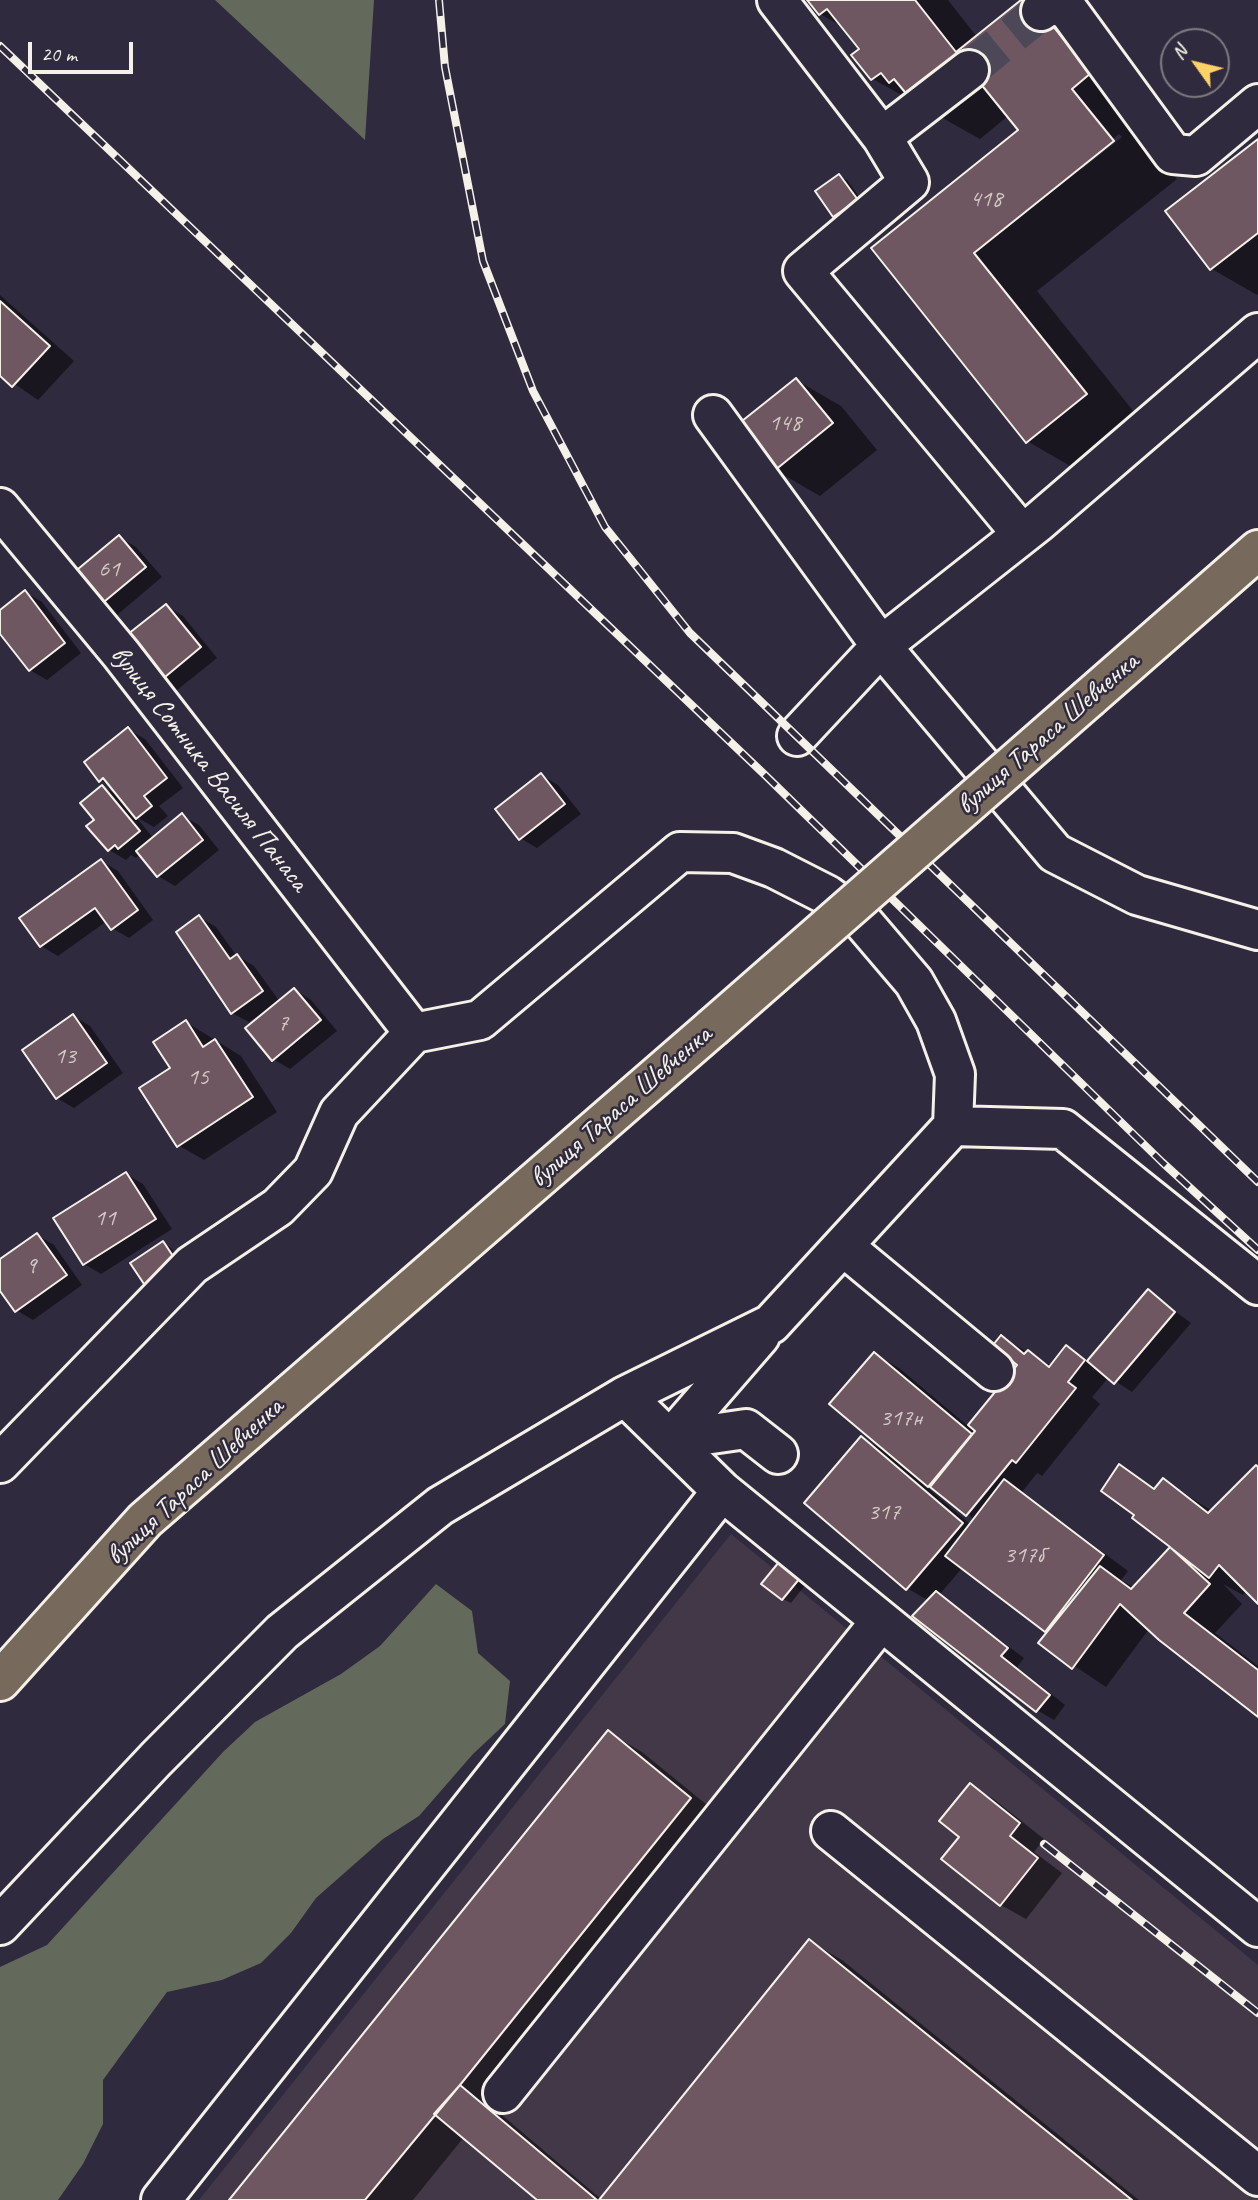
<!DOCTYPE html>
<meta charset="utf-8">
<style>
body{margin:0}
#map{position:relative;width:1258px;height:2200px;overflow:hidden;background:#2f2a3d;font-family:Caveat,sans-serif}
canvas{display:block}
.north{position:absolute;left:1160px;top:28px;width:70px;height:70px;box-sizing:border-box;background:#2f2a3d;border:2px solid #7e7a81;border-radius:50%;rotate:304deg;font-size:19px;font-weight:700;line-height:28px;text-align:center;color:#f4f1e8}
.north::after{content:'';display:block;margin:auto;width:24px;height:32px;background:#ffd166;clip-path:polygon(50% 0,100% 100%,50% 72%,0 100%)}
.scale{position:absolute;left:28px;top:42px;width:105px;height:32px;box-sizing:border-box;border:4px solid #f4f1e8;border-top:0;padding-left:9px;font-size:21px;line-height:24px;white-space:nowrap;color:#f4f1e8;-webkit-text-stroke:5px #2f2a3d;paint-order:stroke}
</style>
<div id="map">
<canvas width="1258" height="2200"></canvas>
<div class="north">N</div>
<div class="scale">20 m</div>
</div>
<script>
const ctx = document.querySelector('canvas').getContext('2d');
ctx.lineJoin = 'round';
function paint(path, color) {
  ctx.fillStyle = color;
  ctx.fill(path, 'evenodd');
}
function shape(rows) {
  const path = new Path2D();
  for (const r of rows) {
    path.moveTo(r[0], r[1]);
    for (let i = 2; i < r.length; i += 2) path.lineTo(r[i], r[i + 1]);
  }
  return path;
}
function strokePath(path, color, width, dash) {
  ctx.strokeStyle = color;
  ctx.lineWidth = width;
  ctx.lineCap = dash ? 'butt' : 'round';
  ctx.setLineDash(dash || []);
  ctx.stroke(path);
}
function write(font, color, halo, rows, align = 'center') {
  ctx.font = font + ' Caveat,sans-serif';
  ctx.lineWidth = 5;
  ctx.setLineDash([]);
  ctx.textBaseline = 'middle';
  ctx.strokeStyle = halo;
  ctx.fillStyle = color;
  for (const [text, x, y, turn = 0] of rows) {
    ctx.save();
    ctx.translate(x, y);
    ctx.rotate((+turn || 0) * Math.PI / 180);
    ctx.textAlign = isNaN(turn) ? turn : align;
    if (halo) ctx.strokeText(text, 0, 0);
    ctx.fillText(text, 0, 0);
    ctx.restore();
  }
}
paint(shape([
 [731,1534,1258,1965,1258,2200,199,2200]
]), '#423848');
paint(shape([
 [215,0,374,0,365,140],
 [436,1584,472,1611,478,1653,510,1681,505,1724,473,1754,419,1816,383,1839,316,1898,291,1933,261,1963,222,1980,167,1992,103,2080,103,2124,83,2164,58,2200,0,2200,0,1967,47,1945,223,1752,255,1722,341,1674,380,1646]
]), '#63695b');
paint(shape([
 [809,0,948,0,977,37,1024,0,1092,34,1135,126,1177,179,1037,291,1150,432,1091,478,1027,441,874,248,1020,131,1008,116,980,139,873,79,862,49,845,28,820,14],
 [1119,134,1122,137,1082,169,1079,166],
 [1258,141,1258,294,1257,295,1212,269],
 [839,176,847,180,865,205,843,220,835,216],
 [0,295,74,361,38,400,0,374],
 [796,380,841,406,877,450,820,496,775,470],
 [119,537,136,547,162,577,117,615,100,605],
 [25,592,42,602,81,653,47,680,30,670,0,631,0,612],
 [166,606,183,616,217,658,177,690,160,680],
 [128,729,145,739,183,788,159,806,168,816,154,827,136,817,154,839,182,816,199,825,219,850,175,886,158,876,141,854,136,858,131,855,126,860,109,850,96,820,102,787,122,797,114,788,100,780],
 [541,775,558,785,581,814,537,848,520,838],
 [101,861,118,871,153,920,129,938,112,928,107,921,58,956,41,946,22,918],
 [199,917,216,927,236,955,254,966,280,1002,295,990,311,1000,337,1031,290,1069,273,1059,261,1014,249,1022,232,1013],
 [73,1016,90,1026,123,1073,74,1108,57,1098],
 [186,1022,241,1056,277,1112,204,1160,178,1145,173,1068],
 [126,1174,143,1184,172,1229,101,1274,84,1264],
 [37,1235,54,1245,82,1285,33,1320,16,1310,0,1288,0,1261],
 [163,1243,171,1248,186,1270,155,1290],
 [1148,1291,1191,1323,1132,1392,1109,1377,1092,1397,1100,1404,1042,1476,1037,1473,1022,1492,1128,1571,1121,1580,1135,1588,1172,1547,1137,1514,1120,1467,1157,1489,1163,1480,1212,1511,1258,1468,1258,1602,1247,1590,1243,1595,1223,1584,1242,1604,1215,1633,1258,1666,1258,1716,1149,1629,1106,1687,1040,1643,1049,1633,963,1567,939,1595,1024,1658,1017,1667,1065,1705,1054,1720,1037,1710,929,1601,907,1588,862,1438,892,1455,874,1354,899,1368,969,1427,1019,1365,1001,1337,1052,1366,1067,1348,1090,1361],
 [905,1463,975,1520,971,1525,902,1466],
 [787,1568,806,1584,791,1603,783,1599],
 [609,1733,642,1752,723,1818,490,2105,601,2199,809,1941,842,1960,1139,2200,539,2200,464,2137,413,2200,231,2200],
 [970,1785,995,1800,1044,1839,1034,1852,1062,1873,1026,1919,1001,1905,962,1837]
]), '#0007');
const building = shape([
 [807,0,915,0,956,52,1021,0,1032,0,1091,73,1072,89,1114,141,974,253,1087,394,1026,443,871,248,1018,130,959,57,914,103,894,79,889,83,881,73,871,80,851,55,859,49,827,9,819,15,807,0],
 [1258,139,1258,233,1210,270,1165,211,1258,139],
 [839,174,858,200,833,217,815,191,839,174],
 [0,301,50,346,12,387,0,376,0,301],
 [796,378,833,423,774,471,737,425,796,378],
 [119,535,146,567,99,606,72,574,119,535],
 [25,590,65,643,29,671,0,634,0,610,25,590],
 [166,604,201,647,159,682,123,638,166,604],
 [128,727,167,778,144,796,152,806,136,819,103,778,99,782,84,762,128,727],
 [541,773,565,804,519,840,495,809,541,773],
 [102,785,140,831,118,849,115,845,108,851,86,826,94,820,80,803,102,785],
 [182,813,203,840,157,877,136,851,182,813],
 [101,859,138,910,111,930,95,908,40,947,19,918,101,859],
 [199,915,230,959,237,954,263,991,231,1014,176,932,199,915],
 [294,988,321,1020,272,1061,245,1028,294,988],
 [73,1014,107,1063,56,1099,22,1050,73,1014],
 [186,1020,203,1047,215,1039,253,1097,177,1147,139,1088,170,1068,153,1042,186,1020],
 [126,1172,156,1219,83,1265,53,1218,126,1172],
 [37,1233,67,1275,15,1312,0,1291,0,1259,37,1233],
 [163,1241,179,1265,146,1287,130,1263,163,1241],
 [1148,1289,1175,1312,1114,1384,1087,1361,1148,1289],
 [1001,1335,1024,1354,1028,1350,1049,1367,1066,1345,1085,1360,1068,1382,1076,1388,1016,1463,1012,1460,966,1516,930,1487,975,1431,968,1425,1017,1365,993,1345,1001,1335],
 [874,1352,972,1434,928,1487,829,1404,874,1352],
 [861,1436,963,1523,906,1590,804,1503,861,1436],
 [1119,1464,1154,1489,1163,1478,1208,1513,1256,1465,1258,1467,1258,1604,1219,1565,1209,1578,1171,1548,1210,1584,1184,1613,1258,1670,1258,1717,1159,1640,1120,1604,1072,1669,1038,1643,1100,1566,1131,1589,1170,1547,1132,1518,1134,1515,1101,1491,1119,1464],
 [1004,1479,1104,1555,1045,1632,945,1556,1004,1479],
 [779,1562,800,1578,782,1600,761,1584,779,1562],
 [936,1591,1008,1648,1001,1656,1050,1695,1036,1712,912,1616,936,1591],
 [608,1730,691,1798,460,2085,365,2200,229,2200,608,1730],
 [970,1783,1020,1823,1010,1836,1038,1858,1000,1906,941,1859,959,1837,939,1821,970,1783],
 [809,1939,1132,2200,599,2200,809,1939],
 [460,2085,597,2200,537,2200,434,2114,460,2085]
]);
paint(building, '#6f5762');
strokePath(building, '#f4f1e8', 2);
strokePath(shape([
 [969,70,1041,11]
]), '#4d4857', 38, [38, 19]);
const minor = shape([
 [777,0,882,137,909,182,803,271,1022,534],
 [1041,11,1052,3,1068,10,1173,154,1196,156,1258,104],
 [882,137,969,70],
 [713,415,881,646,1055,853,1137,895,1258,930],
 [0,508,121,654,414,1033],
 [797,736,881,646,1037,523,1258,333],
 [953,1126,1063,1129,1258,1285],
 [843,1246,994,1371],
 [625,1396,722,1491,1258,1927],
 [670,1440,760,1336],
 [670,1440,746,1429,778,1454],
 [0,1463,192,1265,278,1207,313,1171,339,1113,414,1033,480,1020,680,852,733,853,774,868,827,895,862,921,914,982,936,1021,955,1074,953,1126,771,1324,625,1396,440,1506,282,1632,156,1759,0,1925],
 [831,1831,1258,2176],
 [503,2093,881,1621],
 [161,2200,722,1491]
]);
const major = shape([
 [1089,698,1258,550],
 [0,1681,145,1520,712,1028]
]);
strokePath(minor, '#f4f1e8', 44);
strokePath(major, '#f4f1e8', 44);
strokePath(minor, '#2f2a3d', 38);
strokePath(major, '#77695c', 38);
const rail = shape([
 [439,0,445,67,483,261,533,391,605,527,690,633,1258,1182],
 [0,46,765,775,1162,1162,1258,1250],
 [1044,1844,1258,2013]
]);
strokePath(rail, '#f4f1e8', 8);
strokePath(rail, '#2f2a3d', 5, [16]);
const majorBridge = shape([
 [712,1028,1089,698]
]);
strokePath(majorBridge, '#f4f1e8', 44, []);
strokePath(majorBridge, '#77695c', 38);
write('24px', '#d3cac6', null, [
 ["418",986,200],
 ["148",785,424],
 ["61",109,570],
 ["7",283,1024],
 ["13",65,1057],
 ["15",198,1078],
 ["11",105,1219],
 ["9",31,1267],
 ["317н",901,1419],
 ["317",884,1513],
 ["317б",1024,1556]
]);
write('28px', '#f4f1e8', '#2f2a3d', [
 ["вулиця Тараса Шевченка",1048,734,-41],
 ["вулиця Сотника Василя Панаса",209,769,52],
 ["вулиця Тараса Шевченка",621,1107,-41],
 ["вулиця Тараса Шевченка",195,1482,-43]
]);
</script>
